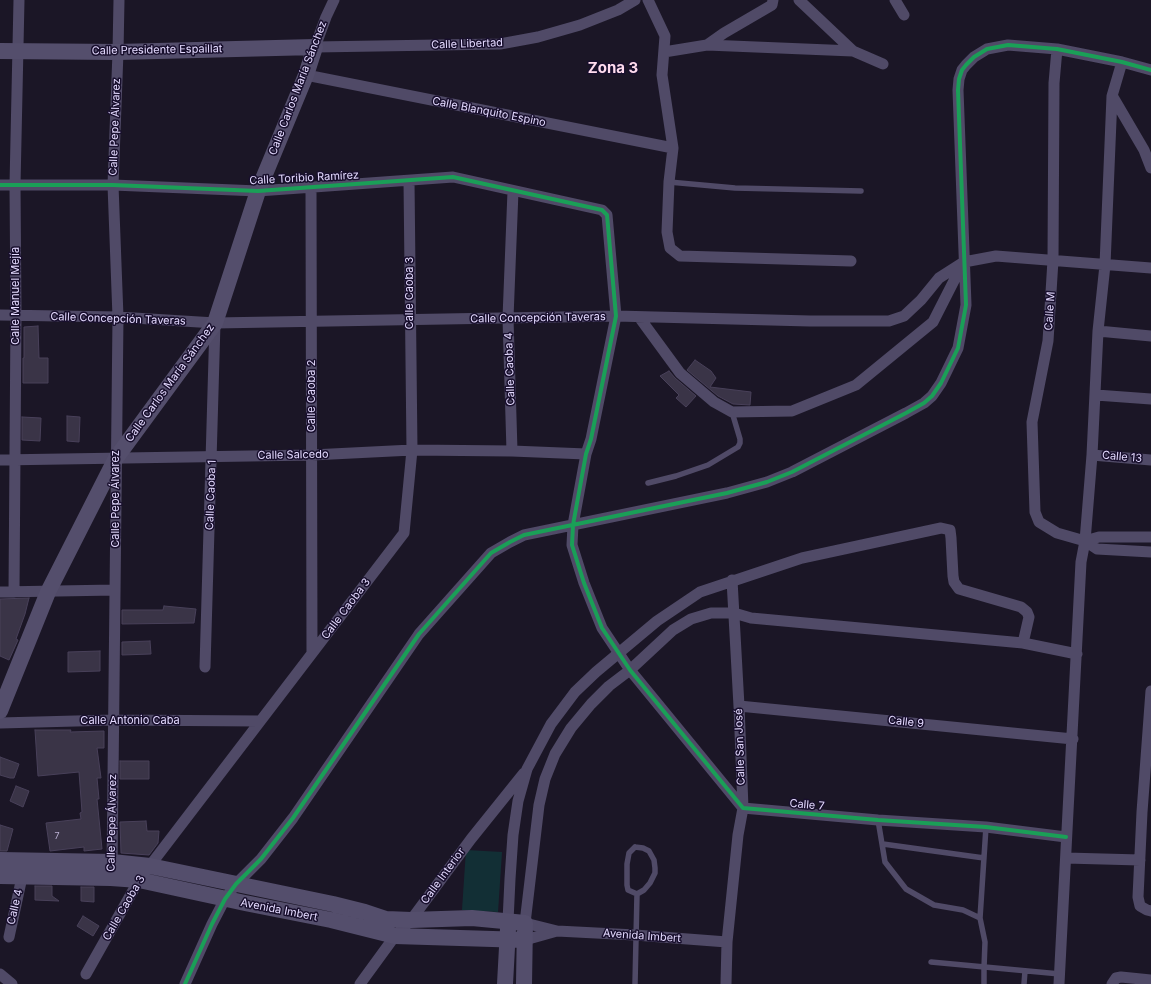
<!DOCTYPE html>
<meta charset="utf-8">
<style>
body{margin:0}
canvas{display:block;background:#1b1626}
</style>
<canvas width="1151" height="984"></canvas>
<script>
const ctx = document.querySelector('canvas').getContext('2d');
ctx.lineJoin = 'round';
function paint(path, color) {
  ctx.fillStyle = color;
  ctx.fill(path, 'evenodd');
}
function shape(rows) {
  const path = new Path2D();
  for (const r of rows) {
    path.moveTo(r[0], r[1]);
    for (let i = 2; i < r.length; i += 2) path.lineTo(r[i], r[i + 1]);
  }
  return path;
}
function strokePath(path, color, width, dash) {
  ctx.strokeStyle = color;
  ctx.lineWidth = width;
  ctx.lineCap = dash ? 'butt' : 'round';
  ctx.setLineDash(dash || []);
  ctx.stroke(path);
}
function write(font, color, halo, rows, align = 'center') {
  ctx.font = font + ' Inter,sans-serif';
  ctx.lineWidth = 3;
  ctx.setLineDash([]);
  ctx.textBaseline = 'middle';
  ctx.strokeStyle = halo;
  ctx.fillStyle = color;
  for (const [text, x, y, turn = 0] of rows) {
    ctx.save();
    ctx.translate(x, y);
    ctx.rotate((+turn || 0) * Math.PI / 180);
    ctx.textAlign = isNaN(turn) ? turn : align;
    if (halo) ctx.strokeText(text, 0, 0);
    ctx.fillText(text, 0, 0);
    ctx.restore();
  }
}
paint(shape([
 [466,850,502,852,498,912,462,910]
]), '#122f35');
const building = shape([
 [38,326,39,358,48,358,48,383,23,383,23,358,24,358,24,327,38,326],
 [695,360,711,371,716,378,710,387,751,392,750,405,733,404,718,396,687,370,695,360],
 [669,371,675,378,696,396,686,407,676,398,679,395,660,376,669,371],
 [67,416,80,417,79,442,67,441,67,416],
 [22,417,41,418,40,441,22,440,22,417],
 [29,598,25,614,16,639,18,640,9,660,0,656,0,599,29,598],
 [164,606,196,609,194,623,122,624,122,610,163,610,164,606],
 [150,641,151,654,122,655,122,642,150,641],
 [100,651,100,671,68,672,68,652,100,651],
 [35,730,71,730,70,732,104,731,104,748,97,748,101,778,97,778,99,799,97,799,102,849,84,851,84,847,50,851,46,823,81,819,80,813,82,812,79,772,38,776,35,730],
 [0,757,19,764,14,778,10,778,0,775,0,757],
 [120,761,149,761,149,779,120,779,120,761],
 [16,786,29,791,23,807,10,801,16,786],
 [146,821,147,831,159,831,158,843,149,855,121,853,120,822,146,821],
 [0,825,13,829,7,851,0,851,0,825],
 [35,886,52,886,52,896,59,901,35,900,35,886],
 [81,887,94,887,94,902,81,901,81,887],
 [83,916,99,926,93,936,77,926,83,916]
]);
paint(building, '#3a3447');
strokePath(building, '#484059', 1);
strokePath(shape([
 [669,182,735,188,861,191],
 [648,483,676,476,708,465,738,447,740,443,740,439,732,412],
 [878,820,885,862,906,889,934,905,963,910,980,918,985,942,984,968,984,984],
 [883,844,984,858],
 [635,847,643,848,649,851,654,860,655,868,655,873,650,883,644,890,637,894,628,890,627,885,627,864,629,853,635,847],
 [980,918,986,827],
 [931,962,1060,974],
 [635,984,637,894],
 [1024,984,1025,971]
]), '#504a67', 5.5);
strokePath(shape([
 [334,0,326,17,315,47,500,44,538,37,580,25,618,10,635,0],
 [648,0,665,36,662,75,673,148,669,182,667,232,670,248,680,256,851,261],
 [799,0,853,51],
 [895,0,904,15],
 [707,45,724,33,772,5,773,0],
 [1057,49,1054,83,1053,260,1048,341,1032,422,1035,512,1039,522,1057,533,1085,541,1097,549,1151,552],
 [664,52,707,45,853,51,883,64],
 [306,75,673,148],
 [1113,97,1144,150,1151,168],
 [0,185,113,185,258,191,453,177,602,210,607,215,616,316,591,439,586,454,573,525,572,545,584,583,602,628,630,670,743,808,878,820,986,827,1066,837],
 [311,188,312,653],
 [0,315,118,317,215,323,616,316,810,321,889,321,904,316,921,300,939,278,964,262,996,256,1151,268],
 [639,317,680,373,714,402,732,412,792,411,856,385,933,322,963,263],
 [1098,331,1151,336],
 [1096,395,1151,399],
 [512,451,508,318,513,191],
 [1092,455,1151,460],
 [0,460,312,455,412,450,512,451,586,454],
 [1085,541,1099,537,1151,537],
 [0,592,115,590],
 [14,592,16,315,15,185,19,0],
 [205,667,215,323],
 [1151,691,1142,812,1138,897,1140,906,1147,910,1151,911],
 [739,706,1073,739],
 [0,723,113,720,260,721],
 [1066,858,1140,860],
 [112,869,118,317,113,185,118,52,119,0],
 [508,921,510,879,513,835,518,801,527,769,551,724,575,692,596,672,657,621,700,592,802,558,941,528,950,530,951,538,953,576,954,582,959,589,1021,607,1027,612,1029,617,1023,643],
 [9,937,22,877],
 [525,940,557,931],
 [727,942,635,935,557,931,525,923,539,805,545,779,555,754,571,728,591,704,609,686,630,670,673,630,691,619,711,613,734,613,751,618,1023,643,1077,654],
 [0,974,12,984],
 [86,974,139,880,404,533,412,450,409,181],
 [185,984,212,924,225,899,236,884,261,859,293,818,419,634,491,553,510,542,524,535,727,493,767,482,792,472,906,413,924,403,932,396,941,383,958,348,966,305,958,90,959,79,962,70,966,65,974,57,987,49,1008,45,1057,49,1122,62,1151,70],
 [360,984,395,936,411,920,471,839,524,773],
 [726,984,727,942,738,835,743,808,739,706,732,580],
 [1059,984,1081,562,1085,541,1092,455,1098,331,1105,265,1112,96,1122,62],
 [1112,984,1116,978,1121,977,1151,980]
]), '#504a67', 11);
strokePath(shape([
 [0,51,118,52,315,47,306,75,258,191,215,323,116,458,48,592,0,711],
 [0,860,112,862,150,866,333,904,365,912,386,919,411,920,472,918,525,923,524,984],
 [0,876,111,878,139,880,245,903,331,920,395,936,525,940],
 [505,984,508,929]
]), '#544e6c', 16);
strokePath(shape([
 [0,185,113,185,258,191,453,177,602,210,607,215,616,316,591,439,586,454,573,525,572,545,584,583,602,628,630,670,743,808,878,820,986,827,1066,837],
 [185,984,212,924,225,899,236,884,261,859,293,818,419,634,491,553,510,542,524,535,727,493,767,482,792,472,906,413,924,403,932,396,941,383,958,348,966,305,958,90,959,79,962,70,966,65,974,57,987,49,1008,45,1057,49,1122,62,1151,70]
]), '#1a9f57', 4);
write('9px', '#bab0d1', null, [
 ["7",57,836]
]);
write('11px', '#e4daff', '#180f2d', [
 ["Calle Libertad",467,44,-2],
 ["Calle Presidente Espaillat",157,50,-1],
 ["Calle Carlos María Sánchez",298,88,-69],
 ["Calle Blanquito Espino",489,112,11],
 ["Calle Pepe Álvarez",115,127,-88],
 ["Calle Toribio Ramírez",304,178,-3],
 ["Calle Caoba 3",410,293,-90],
 ["Calle Manuel Mejía",16,296,-90],
 ["Calle M",1050,311,-86],
 ["Calle Concepción Taveras",538,318,-1],
 ["Calle Concepción Taveras",118,319,2],
 ["Calle Caoba 4",510,369,-92],
 ["Calle Carlos María Sánchez",170,383,-54],
 ["Calle Caoba 2",312,396,-90],
 ["Calle Salcedo",293,455,-1],
 ["Calle 13",1122,457,5],
 ["Calle Caoba 1",211,495,-88],
 ["Calle Pepe Álvarez",116,499,-90],
 ["Calle Caoba 3",346,609,-53],
 ["Calle Antonio Caba",130,721],
 ["Calle 9",906,722,6],
 ["Calle San José",740,747,-92],
 ["Calle 7",807,805,5],
 ["Calle Pepe Álvarez",112,823,-89],
 ["Calle Interior",443,876,-54],
 ["Calle 4",15,907,-77],
 ["Calle Caoba 3",124,908,-60],
 ["Avenida Imbert",279,910,11],
 ["Avenida Imbert",642,936,4]
]);
write('bold 15px', '#ffdcee', '#180f2d', [
 ["Zona 3",613,68]
]);
</script>
